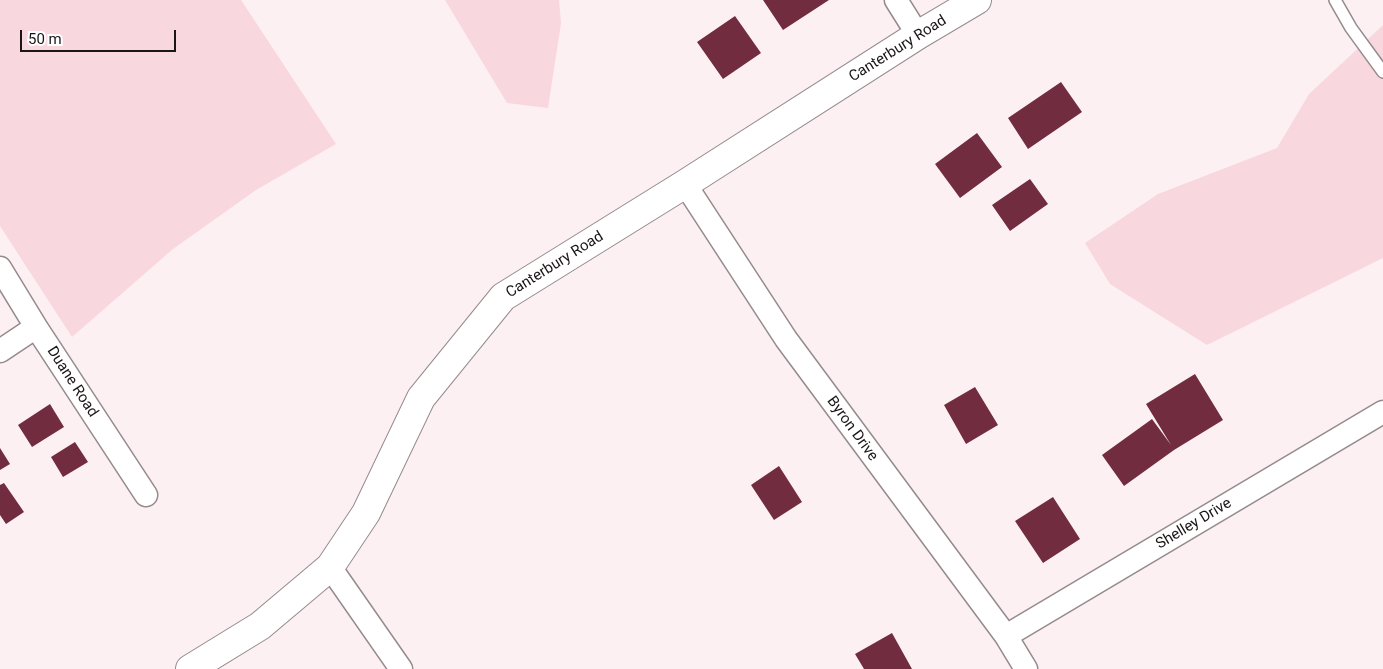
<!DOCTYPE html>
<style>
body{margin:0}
#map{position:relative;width:1383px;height:669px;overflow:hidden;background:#fcf0f2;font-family:Roboto,sans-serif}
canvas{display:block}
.scale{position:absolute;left:20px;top:30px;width:156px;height:22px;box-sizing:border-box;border:2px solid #1a1616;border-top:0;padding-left:6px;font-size:15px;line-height:18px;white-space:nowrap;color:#1a1616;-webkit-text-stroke:4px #fff;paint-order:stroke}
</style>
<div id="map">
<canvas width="1383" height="669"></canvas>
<div class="scale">50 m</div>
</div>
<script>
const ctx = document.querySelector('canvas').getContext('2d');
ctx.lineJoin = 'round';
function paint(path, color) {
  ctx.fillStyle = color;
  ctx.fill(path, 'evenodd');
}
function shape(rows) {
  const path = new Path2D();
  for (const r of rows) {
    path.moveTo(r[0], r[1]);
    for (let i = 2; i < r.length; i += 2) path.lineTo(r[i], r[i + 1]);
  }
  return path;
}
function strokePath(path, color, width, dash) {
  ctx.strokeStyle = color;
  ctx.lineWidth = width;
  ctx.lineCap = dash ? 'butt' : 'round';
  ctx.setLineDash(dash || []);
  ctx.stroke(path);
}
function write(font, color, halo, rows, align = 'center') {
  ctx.font = font + ' Roboto,sans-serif';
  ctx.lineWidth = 5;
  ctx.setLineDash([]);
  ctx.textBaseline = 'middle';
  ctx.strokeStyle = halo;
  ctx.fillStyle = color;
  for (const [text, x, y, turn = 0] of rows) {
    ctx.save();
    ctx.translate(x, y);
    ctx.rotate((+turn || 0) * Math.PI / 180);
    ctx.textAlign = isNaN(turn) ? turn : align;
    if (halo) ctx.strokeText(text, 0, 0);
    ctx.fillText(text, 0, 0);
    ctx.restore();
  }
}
paint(shape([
 [0,0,241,0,336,144,256,190,173,249,72,337,0,226],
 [445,0,559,0,561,23,548,108,507,103],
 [1383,25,1383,258,1207,345,1110,284,1085,243,1158,194,1277,148,1309,94]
]), '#f9d7de');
paint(shape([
 [763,0,829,0,783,30],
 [735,16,761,53,723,79,697,42],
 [1061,82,1082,112,1028,149,1008,118],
 [977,133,1002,167,960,198,935,164],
 [1030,179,1048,204,1010,231,992,205],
 [1195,374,1223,420,1174,450,1124,486,1102,455,1152,419,1171,445,1146,404],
 [975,387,998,425,966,444,944,405],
 [50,404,64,427,32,447,18,425],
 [75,442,88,462,63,477,51,457],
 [0,448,10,464,0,470],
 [779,466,802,502,774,520,751,485],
 [4,483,24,512,6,524,0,515,0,485],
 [1053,497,1080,539,1043,563,1015,521],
 [892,633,912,669,864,669,855,654]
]), '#722c40');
const service = shape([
 [1335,0,1351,28,1383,72]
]);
const minor = shape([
 [896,0,918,35],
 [685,184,786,339,1006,636,1026,669],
 [0,268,36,327,146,495],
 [0,351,36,327],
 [330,567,401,669],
 [1006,636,1383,412]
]);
const tertiary = shape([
 [190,669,260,626,330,567,366,513,421,398,503,297,685,184,918,35,977,0]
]);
strokePath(service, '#958b8d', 14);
strokePath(minor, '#958b8d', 25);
strokePath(tertiary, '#958b8d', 30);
strokePath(service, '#fff', 11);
strokePath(minor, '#fff', 22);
strokePath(tertiary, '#fff', 28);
write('15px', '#1a1616', '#fff', [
 ["Canterbury Road",898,49,-32],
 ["Canterbury Road",555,265,-32],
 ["Duane Road",72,382,57],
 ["Byron Drive",852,429,54],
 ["Shelley Drive",1194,524,-31]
]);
</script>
